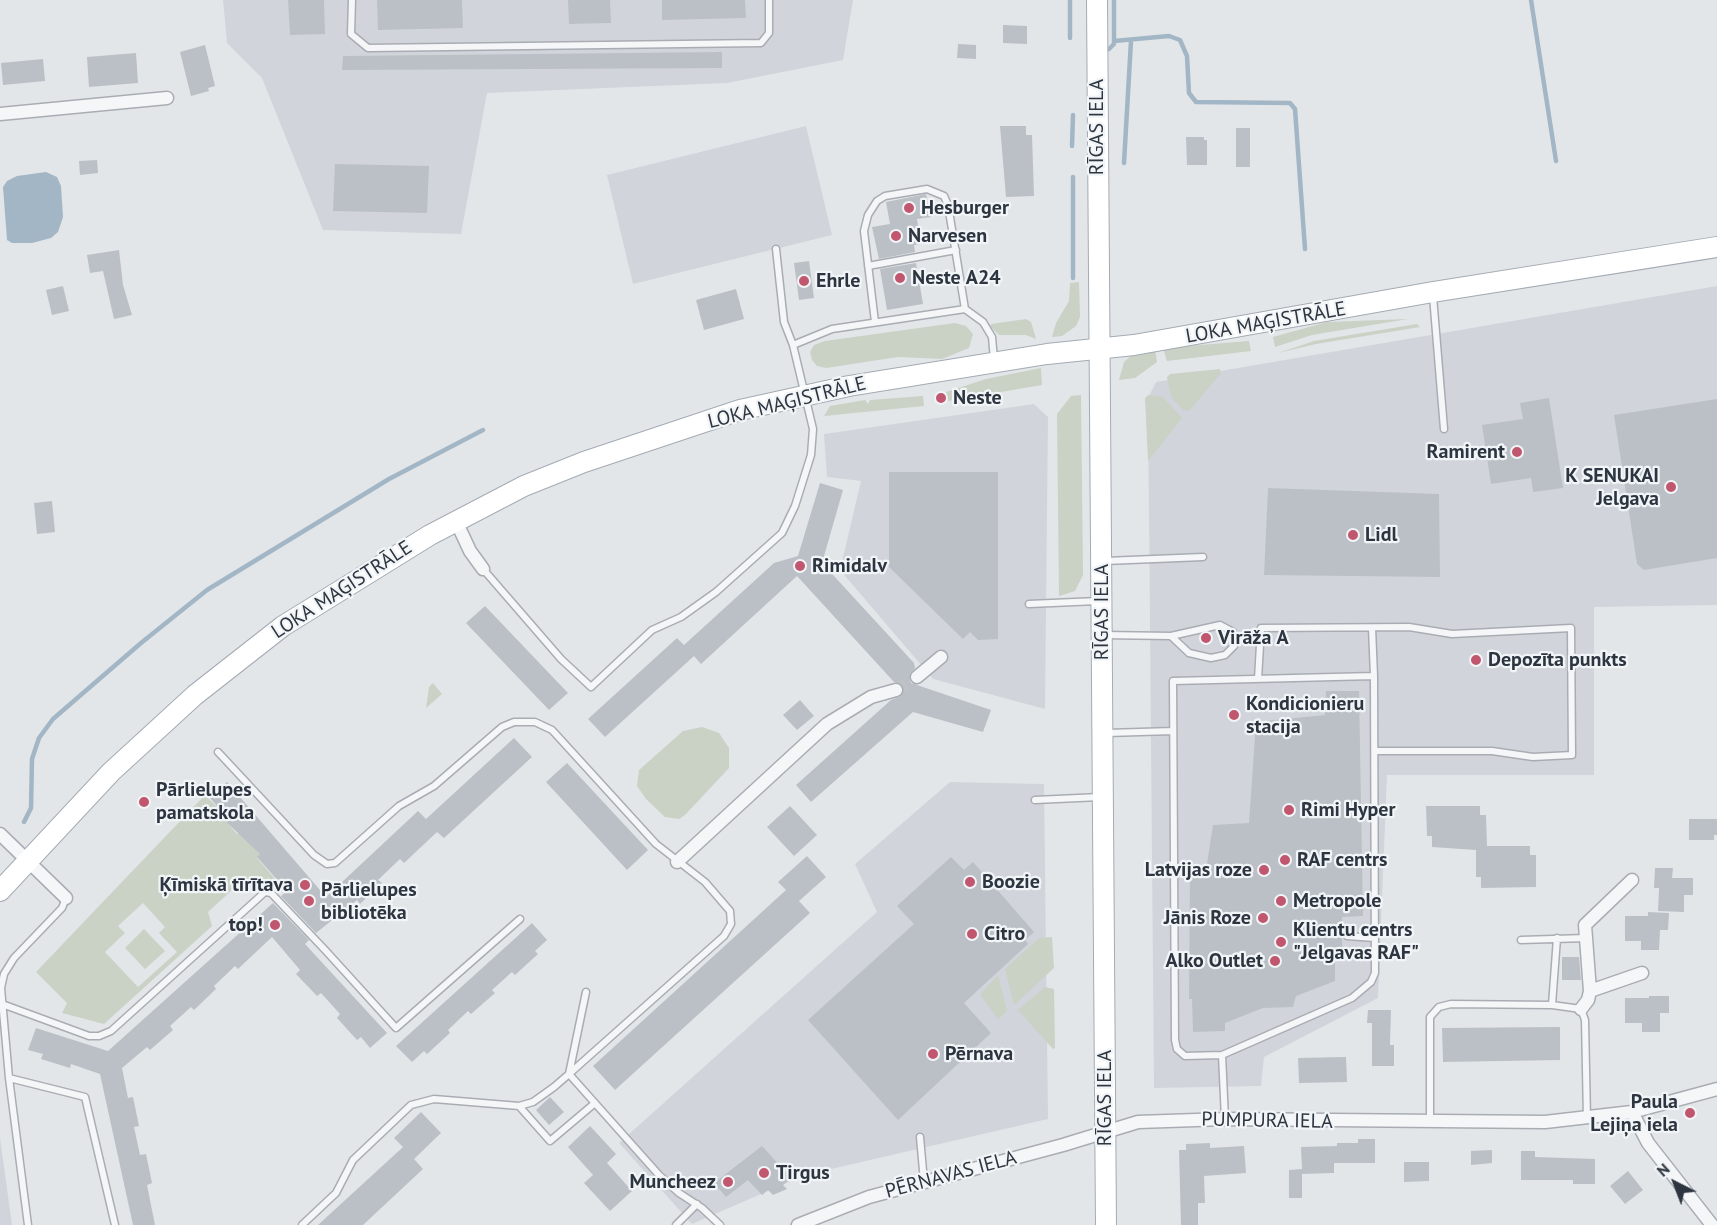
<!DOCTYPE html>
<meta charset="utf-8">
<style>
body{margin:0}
#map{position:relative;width:1717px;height:1225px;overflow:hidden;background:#e3e6e9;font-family:"PT Sans",sans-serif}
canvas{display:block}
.north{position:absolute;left:1645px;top:1153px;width:60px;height:60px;-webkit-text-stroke:4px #f2f5f7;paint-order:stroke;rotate:318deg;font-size:16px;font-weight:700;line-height:24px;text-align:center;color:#2d3540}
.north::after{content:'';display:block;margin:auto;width:21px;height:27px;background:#2d3540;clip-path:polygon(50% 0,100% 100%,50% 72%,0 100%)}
</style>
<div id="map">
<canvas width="1717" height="1225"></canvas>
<div class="north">N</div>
</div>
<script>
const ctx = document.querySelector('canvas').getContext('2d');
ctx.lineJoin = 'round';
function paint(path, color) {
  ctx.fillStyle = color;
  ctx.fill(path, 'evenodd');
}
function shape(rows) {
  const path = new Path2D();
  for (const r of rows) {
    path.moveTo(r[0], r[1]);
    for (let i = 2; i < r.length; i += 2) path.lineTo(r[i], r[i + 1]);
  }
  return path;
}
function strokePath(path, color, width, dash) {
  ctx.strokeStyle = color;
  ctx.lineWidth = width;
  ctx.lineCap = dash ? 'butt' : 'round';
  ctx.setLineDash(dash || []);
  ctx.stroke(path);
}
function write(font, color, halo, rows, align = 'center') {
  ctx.font = font + ' "PT Sans",sans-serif';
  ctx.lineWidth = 4.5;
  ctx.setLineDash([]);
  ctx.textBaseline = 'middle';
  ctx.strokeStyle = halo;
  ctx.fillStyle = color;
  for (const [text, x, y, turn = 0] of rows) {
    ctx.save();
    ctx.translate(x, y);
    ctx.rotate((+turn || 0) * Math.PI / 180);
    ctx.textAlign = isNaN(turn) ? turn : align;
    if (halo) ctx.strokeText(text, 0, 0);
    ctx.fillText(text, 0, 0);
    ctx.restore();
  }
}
paint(shape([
 [223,0,853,0,843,60,727,83,487,93,461,234,323,230,262,78,227,43],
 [806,126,832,235,633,284,607,175],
 [1717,286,1717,605,1594,607,1594,775,1387,775,1378,998,1264,1057,1261,1086,1154,1088,1148,398,1156,382],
 [1034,404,1048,417,1045,709,933,679,840,570,861,481,827,477,824,434],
 [950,782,1044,784,1048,1119,805,1175,692,1224,619,1143,877,912,855,864],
 [0,1138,12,1225,0,1225]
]), '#d1d5db');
paint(shape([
 [1079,282,1080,317,1076,326,1062,336,1052,337,1056,323,1069,301,1070,283],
 [1026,319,1031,322,1036,339,1026,335,999,335,991,327,991,324],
 [1408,319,1312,335,1275,347,1273,337,1327,322],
 [955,323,966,326,973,334,969,348,942,359,898,357,826,368,817,366,812,360,810,352,814,345,825,341],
 [1417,324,1420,327,1316,344,1278,353,1314,341],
 [1249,341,1251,351,1167,361,1163,348],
 [1155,349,1157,362,1135,378,1119,380,1124,362,1132,355],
 [1041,368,1042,385,948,401,946,392,986,379],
 [1220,369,1221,373,1189,411,1183,410,1171,397,1167,377,1170,374],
 [1081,395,1083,575,1075,591,1059,596,1057,414,1071,396],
 [1148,395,1163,397,1182,418,1148,461,1145,398],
 [923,396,924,406,824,416,830,406,865,400,868,404,870,400],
 [433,683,442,694,426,708,429,687],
 [702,727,719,733,729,748,729,768,685,815,679,819,665,817,646,799,637,786,639,770,683,731],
 [205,795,225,815,223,818,237,834,240,832,260,854,257,858,276,880,280,877,290,888,248,890,234,888,208,912,212,926,104,1024,62,1013,67,1003,36,972],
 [143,903,165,927,159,933,177,952,138,987,105,952,125,933,118,926],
 [144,929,165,951,145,969,125,948],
 [1052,937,1054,968,1014,1005,1005,969,1039,938],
 [998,975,1007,1011,998,1019,980,994],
 [1045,987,1054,989,1055,1048,1053,1049,1018,1010]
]), '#c9d2c5');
paint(shape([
 [46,172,57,177,61,186,63,217,58,232,51,238,32,243,12,243,7,240,3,187,7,181,17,176]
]), '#a2b6c5');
strokePath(shape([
 [1531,0,1556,161],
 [1070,38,1070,0],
 [1114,41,1169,36,1180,40,1187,56,1189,93,1196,102,1290,103,1295,109,1305,249],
 [1109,49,1114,44,1114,0],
 [1072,146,1073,115],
 [1124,163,1131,41],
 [1073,177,1073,278],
 [24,822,31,808,32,759,39,738,53,719,141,643,207,590,389,479,483,430]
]), '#a2b6c5', 4.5);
paint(shape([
 [288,0,324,0,325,34,290,35],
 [377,0,462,0,463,28,378,30],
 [568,0,610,0,611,23,569,24],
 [662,0,745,0,746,18,662,20],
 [1003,25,1027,26,1027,44,1003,43],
 [958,44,976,45,976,59,957,58],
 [205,45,215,86,208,88,209,91,191,96,180,52],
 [722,52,722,68,342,70,343,56],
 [136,53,138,83,89,87,87,57],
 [43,59,45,81,3,85,1,63],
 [1000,126,1026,126,1026,135,1032,135,1034,196,1006,197],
 [1236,128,1250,128,1250,167,1236,167],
 [1186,137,1204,137,1204,140,1207,140,1207,165,1187,165],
 [97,160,98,173,80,175,79,161],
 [335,164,429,166,427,213,333,211],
 [926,194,931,217,917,219,921,244,914,245,915,252,879,259,872,227,890,224,886,202],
 [119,250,123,285,132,315,114,319,103,271,90,273,87,255],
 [809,261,814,298,799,300,794,263],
 [916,263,923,304,887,310,880,269],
 [63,286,69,311,52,315,46,290],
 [736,289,744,319,704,330,696,300],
 [1549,398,1563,488,1533,492,1531,478,1491,484,1482,425,1523,419,1520,403],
 [1717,399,1717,558,1644,570,1637,564,1614,415],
 [889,472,998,472,998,639,978,640,970,632,963,639,889,567],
 [820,483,843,490,822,563,914,663,915,668,909,675,911,683,991,710,983,732,913,712,811,802,796,785,891,700,901,696,904,688,901,684,894,682,797,576,701,664,694,656,605,737,588,719,677,638,684,645,774,563,798,556],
 [1268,488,1439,494,1440,577,1264,575],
 [52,501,55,532,37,534,34,503],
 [485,606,568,693,549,710,466,623],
 [1326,691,1359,691,1363,916,1342,917,1342,949,1335,949,1335,981,1296,996,1293,1007,1263,1008,1225,1023,1225,1031,1193,1032,1192,999,1189,999,1190,870,1206,870,1213,825,1249,823,1256,722,1325,715],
 [800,700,814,716,797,730,783,715],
 [514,738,532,757,444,838,437,832,404,863,400,859,378,880,382,883,360,904,357,900,316,933,281,896,287,891,257,857,260,854,222,818,225,815,210,798,227,782,326,897,418,811,426,819],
 [567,763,648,850,627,870,546,782],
 [790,806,817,835,794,856,767,827],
 [1426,806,1480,806,1480,815,1486,815,1487,846,1530,846,1530,855,1536,855,1536,887,1481,888,1481,877,1476,877,1476,850,1432,847,1432,836,1427,836],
 [1689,819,1717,819,1717,835,1714,835,1714,840,1689,840],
 [807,856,826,877,799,901,810,913,615,1090,593,1066,786,890,778,882],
 [951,857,964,870,973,862,1034,932,1025,940,1028,944,964,1003,991,1033,898,1120,808,1020,914,924,897,906],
 [1655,868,1673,868,1672,878,1693,878,1693,895,1684,895,1684,912,1658,911,1659,888,1654,888],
 [273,903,309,940,305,944,387,1033,370,1048,361,1037,357,1040,337,1018,340,1014,321,993,317,996,296,974,300,970,272,937,238,969,235,966,214,986,216,989,194,1010,191,1007,170,1026,173,1030,150,1050,147,1047,122,1068,128,1098,133,1097,139,1126,134,1127,140,1155,146,1154,152,1183,147,1185,155,1225,133,1225,100,1074,71,1064,70,1068,41,1059,43,1054,28,1050,36,1028,108,1051],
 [1648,912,1669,913,1668,930,1660,930,1659,950,1641,950,1641,941,1625,941,1625,916,1648,916],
 [532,923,547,940,535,951,538,954,515,975,512,972,492,990,495,993,471,1014,468,1011,448,1030,450,1033,427,1054,424,1051,412,1062,396,1046],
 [1562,957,1579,957,1581,980,1562,980],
 [1649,996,1669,996,1669,1013,1660,1013,1660,1032,1642,1032,1642,1023,1625,1023,1625,998,1649,998],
 [1368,1010,1391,1010,1390,1045,1394,1045,1394,1066,1372,1066,1372,1023,1367,1023],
 [1560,1027,1560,1060,1443,1062,1442,1028],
 [1346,1057,1347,1082,1299,1083,1298,1058],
 [550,1097,564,1112,549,1125,536,1110],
 [421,1112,441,1133,414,1159,423,1169,363,1225,318,1225,403,1147,394,1138],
 [590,1126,616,1154,607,1163,632,1191,610,1211,584,1183,593,1175,568,1147],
 [1358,1139,1375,1139,1375,1163,1334,1163,1334,1173,1302,1174,1302,1198,1289,1198,1289,1170,1302,1169,1301,1147,1337,1146,1337,1143,1358,1143],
 [1210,1143,1210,1148,1244,1146,1246,1173,1204,1176,1205,1203,1198,1203,1198,1225,1181,1225,1179,1150,1186,1150,1186,1144],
 [762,1146,791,1178,783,1185,787,1189,773,1195,768,1190,762,1195,748,1180,726,1197,714,1183],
 [1492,1150,1492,1163,1471,1165,1471,1151],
 [1521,1151,1535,1151,1535,1157,1595,1159,1595,1184,1573,1184,1573,1180,1521,1180],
 [1404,1162,1429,1162,1429,1181,1404,1182],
 [1628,1171,1643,1190,1625,1204,1610,1186]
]), '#bbc0c6');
strokePath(shape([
 [896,690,917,677]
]), '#bfc3c7', 12, [12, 6]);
const lane = shape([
 [352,0,351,34,368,48,761,43,769,33,769,0],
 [868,266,956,250],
 [1433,296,1444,429],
 [875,322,864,231,868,215,877,201,885,196,927,189,944,196,948,205,965,309],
 [793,345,832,329,965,309,983,322,992,337,994,360],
 [1105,561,1203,557],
 [483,569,561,659,591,687,652,630,681,617,716,592,782,533,795,506,811,455,813,429,793,345,784,322,776,249],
 [1029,604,1098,601],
 [1372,628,1374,676],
 [1103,635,1171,636,1189,653,1211,658,1225,655,1234,646,1233,632,1220,625,1171,636],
 [1258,679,1261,628,1409,627,1452,634,1571,628,1572,755,1533,757,1492,751,1376,751],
 [1107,733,1173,731],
 [218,752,314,855,327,864,335,863,399,806,434,786,502,727,514,722,535,722,552,730,656,844,705,882,730,911,731,924,724,936,569,1074,659,1175,679,1193,702,1208,720,1225],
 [1035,800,1100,797],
 [1347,936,1375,938],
 [1521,940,1586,938],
 [2,1004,89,1036,99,1036,111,1031,265,892,271,893,326,951,396,1028,520,919],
 [1552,1005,1557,938],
 [1222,1055,1352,998,1371,982,1375,973,1374,676,1173,681,1175,1040,1177,1049,1185,1056,1222,1055,1225,1119],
 [9,1078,85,1097,115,1225],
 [519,1106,550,1141,595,1103],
 [1430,1121,1430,1017,1439,1007,1451,1004,1552,1005,1581,1009,1585,1020,1587,1119],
 [920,1137,924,1182],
 [28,1225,9,1078,1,988,4,974,14,958,62,908,66,898],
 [302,1225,336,1193,353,1160,411,1105,434,1099,519,1106,533,1102,554,1087,569,1074,586,992],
 [676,1225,697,1204]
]);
const street = shape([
 [0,114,167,98],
 [456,521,470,551,483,569],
 [917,677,941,657],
 [0,834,66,898],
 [677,862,827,724,871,697,896,690],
 [1590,991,1642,973],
 [1581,1009,1588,1000,1590,991,1585,925,1632,880],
 [1632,1112,1648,1143,1712,1225],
 [798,1225,869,1197,1063,1145,1138,1122,1225,1119,1545,1122,1632,1112,1717,1089]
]);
const primary = shape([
 [1097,0,1106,1225],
 [0,891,111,772,195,695,283,626,430,535,524,486,584,462,740,410,849,386,1047,354,1134,345,1433,292,1717,247]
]);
strokePath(lane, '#a9adb3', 9);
strokePath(street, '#a9adb3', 15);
strokePath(primary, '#a3abb4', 22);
strokePath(lane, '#f5f6f8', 6);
strokePath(street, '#f5f6f8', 12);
strokePath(primary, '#fff', 20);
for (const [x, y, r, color] of [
 [909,208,6,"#c0576e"],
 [896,236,6,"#c0576e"],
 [900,278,6,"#c0576e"],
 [804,281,6,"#c0576e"],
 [941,398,6,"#c0576e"],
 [1517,452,6,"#c0576e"],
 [1671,487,6,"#c0576e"],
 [1353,535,6,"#c0576e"],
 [800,566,6,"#c0576e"],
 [1206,638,6,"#c0576e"],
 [1476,660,6,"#c0576e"],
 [1234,715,6,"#c0576e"],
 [144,802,6,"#c0576e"],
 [1289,810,6,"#c0576e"],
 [1285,860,6,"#c0576e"],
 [1264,870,6,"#c0576e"],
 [970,882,6,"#c0576e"],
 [305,885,6,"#c0576e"],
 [309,901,6,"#c0576e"],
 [1281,901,6,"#c0576e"],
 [1263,918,6,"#c0576e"],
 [275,925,6,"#c0576e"],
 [972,934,6,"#c0576e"],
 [1281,942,6,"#c0576e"],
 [1275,961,6,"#c0576e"],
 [933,1054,6,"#c0576e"],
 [1690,1113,6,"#c0576e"],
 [764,1173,6,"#c0576e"],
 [728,1182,6,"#c0576e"]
]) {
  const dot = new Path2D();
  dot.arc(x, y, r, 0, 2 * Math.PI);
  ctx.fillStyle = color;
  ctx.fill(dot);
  strokePath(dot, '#f2f5f7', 2);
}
write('20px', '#2d3540', '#f2f5f7', [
 ["RĪGAS IELA",1097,127,-90],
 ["LOKA MAĢISTRĀLE",1266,323,-10],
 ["LOKA MAĢISTRĀLE",787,403,-14],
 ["LOKA MAĢISTRĀLE",342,590,-33],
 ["RĪGAS IELA",1102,612,-90],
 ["RĪGAS IELA",1105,1098,-90],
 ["PUMPURA IELA",1267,1121,1],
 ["PĒRNAVAS IELA",951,1175,-15]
]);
write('bold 20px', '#2d3540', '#f2f5f7', [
 ["Hesburger",921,208],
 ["Narvesen",908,236],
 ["Neste A24",912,278],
 ["Ehrle",816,281],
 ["Neste",953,398],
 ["Ramirent",1505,452,"right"],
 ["K SENUKAI",1659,476,"right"],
 ["Jelgava",1659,499,"right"],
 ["Lidl",1365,535],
 ["Rimidalv",812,566],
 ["Virāža A",1218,638],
 ["Depozīta punkts",1488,660],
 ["Kondicionieru",1246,704],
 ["stacija",1246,727],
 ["Pārlielupes",156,790],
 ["pamatskola",156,813],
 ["Rimi Hyper",1301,810],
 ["RAF centrs",1297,860],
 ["Latvijas roze",1252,870,"right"],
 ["Boozie",982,882],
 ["Ķīmiskā tīrītava",293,885,"right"],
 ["Pārlielupes",321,890],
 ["bibliotēka",321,913],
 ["Metropole",1293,901],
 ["Jānis Roze",1251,918,"right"],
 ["top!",263,925,"right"],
 ["Klientu centrs",1293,930],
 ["\"Jelgavas RAF\"",1293,953],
 ["Citro",984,934],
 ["Alko Outlet",1263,961,"right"],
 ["Pērnava",945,1054],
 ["Paula",1678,1102,"right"],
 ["Lejiņa iela",1678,1125,"right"],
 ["Tirgus",776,1173],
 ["Muncheez",716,1182,"right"]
], 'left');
</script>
